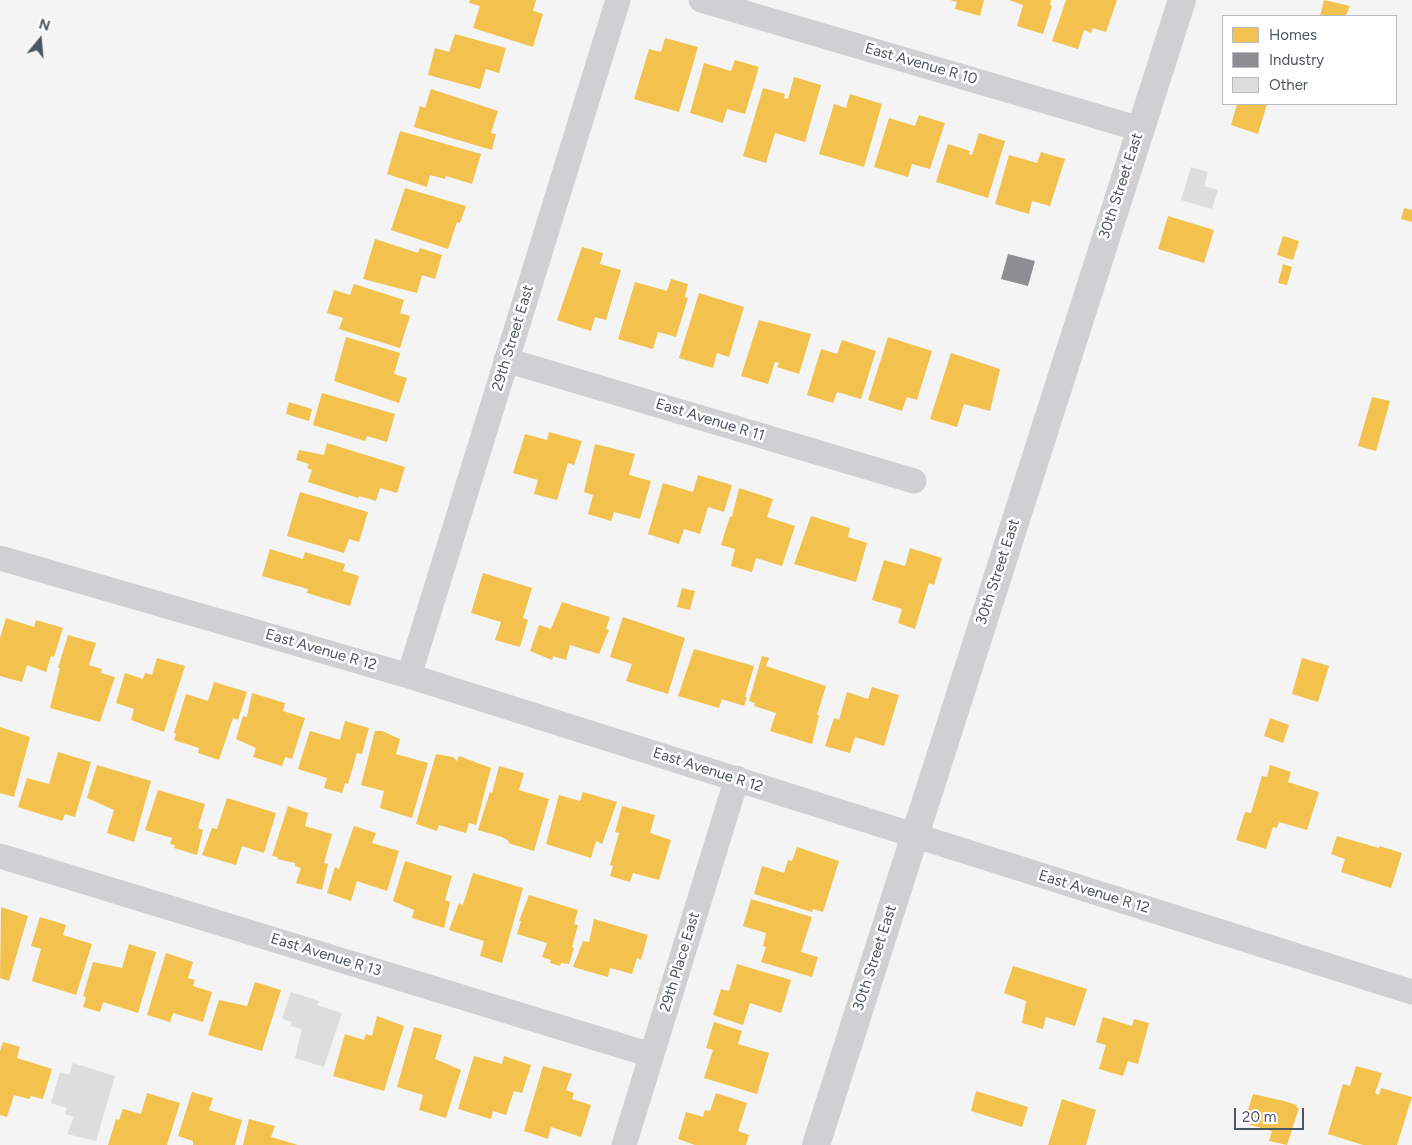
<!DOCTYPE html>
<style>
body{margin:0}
#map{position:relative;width:1412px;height:1145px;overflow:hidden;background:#f4f4f4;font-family:Figtree,sans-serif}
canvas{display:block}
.legend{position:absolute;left:1222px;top:15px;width:175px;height:90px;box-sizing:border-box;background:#fff;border:1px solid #b7bbc0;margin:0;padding:6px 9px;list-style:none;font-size:15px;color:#4a5661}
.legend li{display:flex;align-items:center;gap:10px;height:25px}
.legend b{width:25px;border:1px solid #b7bbc0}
.north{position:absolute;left:15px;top:15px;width:50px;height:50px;-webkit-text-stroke:4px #fff;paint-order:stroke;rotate:17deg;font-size:14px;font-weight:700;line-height:20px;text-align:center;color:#4a5661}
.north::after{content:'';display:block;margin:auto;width:18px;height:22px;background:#4a5661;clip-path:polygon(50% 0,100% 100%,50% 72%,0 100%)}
.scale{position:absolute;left:1234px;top:1108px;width:70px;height:22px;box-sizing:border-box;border:2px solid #4a5661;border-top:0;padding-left:6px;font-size:15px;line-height:18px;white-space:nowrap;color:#4a5661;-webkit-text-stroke:4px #fff;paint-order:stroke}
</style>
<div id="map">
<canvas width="1412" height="1145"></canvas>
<ul class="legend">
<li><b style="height:14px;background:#f2c14e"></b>Homes</li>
<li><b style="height:14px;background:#8d8d92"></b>Industry</li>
<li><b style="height:14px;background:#ddddde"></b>Other</li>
</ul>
<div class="north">N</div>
<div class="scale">20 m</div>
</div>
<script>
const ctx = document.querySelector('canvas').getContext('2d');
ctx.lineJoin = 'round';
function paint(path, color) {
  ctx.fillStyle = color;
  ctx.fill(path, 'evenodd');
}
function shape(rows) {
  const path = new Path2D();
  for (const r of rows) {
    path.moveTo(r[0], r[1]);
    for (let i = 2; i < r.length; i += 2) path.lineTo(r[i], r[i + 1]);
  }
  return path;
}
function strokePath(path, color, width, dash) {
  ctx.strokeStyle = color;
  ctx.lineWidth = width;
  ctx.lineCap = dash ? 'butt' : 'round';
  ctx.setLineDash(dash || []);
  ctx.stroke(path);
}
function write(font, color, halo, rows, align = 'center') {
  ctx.font = font + ' Figtree,sans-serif';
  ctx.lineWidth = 5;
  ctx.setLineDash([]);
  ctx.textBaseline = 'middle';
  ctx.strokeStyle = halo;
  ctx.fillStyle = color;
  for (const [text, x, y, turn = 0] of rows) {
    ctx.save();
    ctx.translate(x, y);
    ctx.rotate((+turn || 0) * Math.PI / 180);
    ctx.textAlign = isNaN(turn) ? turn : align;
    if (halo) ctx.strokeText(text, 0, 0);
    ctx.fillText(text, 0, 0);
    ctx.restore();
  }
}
paint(shape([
 [470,0,536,0,533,11,543,14,533,47,473,28,480,6,469,3],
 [950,0,984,0,980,16,955,9,957,2],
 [1009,0,1051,0,1050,5,1052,6,1043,34,1017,26,1023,5],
 [1066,0,1117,0,1106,32,1093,28,1091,33,1084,30,1078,49,1052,41],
 [1324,0,1350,6,1346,15,1349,16,1320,16],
 [455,34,506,48,499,73,486,69,480,89,428,75,435,48,449,52],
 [665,38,698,47,679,112,634,99,649,49,661,52],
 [735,60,759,67,745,114,727,109,723,123,690,113,704,63,731,71],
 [794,77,821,85,805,142,775,133,766,163,743,156,763,88,785,94,784,98,788,99],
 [431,89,498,111,491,133,496,134,492,150,414,127,420,106,425,108],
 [850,94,882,104,864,167,819,154,834,104,846,108],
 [1237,104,1267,104,1258,134,1231,125],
 [919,115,945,123,930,169,912,164,908,177,874,167,889,118,915,126],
 [400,131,481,154,472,184,446,176,445,179,430,175,427,187,387,174],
 [979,133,1005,141,988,198,936,182,948,144,970,151,969,154,972,155],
 [1041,152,1065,159,1050,206,1032,201,1029,214,995,204,1009,155,1037,163],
 [405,188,466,206,460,223,457,222,448,249,391,230],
 [1404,208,1412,210,1412,222,1401,219],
 [1168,216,1214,230,1204,263,1158,249],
 [1283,236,1299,241,1293,260,1277,255],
 [375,239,418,253,420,248,442,255,435,279,422,275,417,293,363,279],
 [582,247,603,253,600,264,621,270,606,320,595,317,591,331,557,320],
 [1283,264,1292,267,1287,285,1278,283],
 [671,279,688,284,685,297,688,298,676,337,658,332,653,349,618,339,635,282,667,291],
 [354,284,404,300,400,313,410,316,400,348,339,329,343,318,327,313,334,290,350,295],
 [699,293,744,307,729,357,717,353,713,368,679,358],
 [759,320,811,334,799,374,777,367,779,363,775,362,768,384,741,376],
 [346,337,400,353,394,374,407,378,399,403,334,381],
 [888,337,932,351,917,400,907,397,902,411,868,400],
 [842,340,876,351,861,399,837,392,833,403,807,395,821,349,837,354],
 [951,353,1000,369,990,411,964,404,957,427,930,419],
 [322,393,395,414,387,442,367,436,365,441,313,425],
 [1372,397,1390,401,1376,451,1358,446],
 [289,402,312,409,309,421,286,414],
 [549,432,582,441,574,465,568,463,557,500,534,494,538,480,513,473,525,434,547,440],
 [327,443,405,467,397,493,380,488,376,501,359,496,358,498,308,482,312,470,307,468,309,464,296,460,299,450,324,455],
 [595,444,635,454,629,475,651,481,640,519,614,512,611,521,588,514,593,495,584,492],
 [698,475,732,485,724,512,708,507,700,534,684,529,679,544,648,534,663,483,693,492],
 [739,488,773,499,767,517,795,526,782,566,756,558,752,572,731,566,735,549,721,545,730,516,732,517],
 [300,492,368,512,359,542,349,539,344,553,287,536],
 [811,516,850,528,848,537,867,543,856,582,794,564],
 [910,548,942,558,934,585,929,583,915,629,898,623,902,609,872,600,884,560,905,566],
 [270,549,303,559,305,552,345,564,343,571,359,576,350,606,307,593,308,589,262,576],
 [483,573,532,588,523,618,528,620,520,647,495,640,501,622,471,613],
 [682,588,695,591,690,610,677,607],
 [562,602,610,617,606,629,609,630,599,654,570,645,566,660,553,656,552,660,530,651,539,625,551,629],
 [623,617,685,638,668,694,626,681,632,664,610,657],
 [6,618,34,627,36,620,63,628,54,657,51,656,46,672,27,665,22,682,0,676,0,638],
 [68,635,96,643,89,665,102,669,101,673,115,677,100,722,50,708,60,668,58,668],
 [694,649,754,666,745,697,747,697,744,706,722,699,719,708,678,696],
 [762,656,769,658,766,666,826,686,817,715,819,716,812,744,770,731,776,713,754,706,755,703,749,701],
 [157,658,185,666,164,732,131,720,134,709,116,703,125,673,143,679,145,673,152,675],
 [1302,658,1329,666,1318,702,1292,694],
 [214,682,247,692,238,720,233,718,219,760,198,753,199,748,174,740,176,734,174,733,186,694,208,701],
 [872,687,899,695,884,746,855,737,850,753,825,746,834,718,839,720,847,692,868,699],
 [252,693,285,703,283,711,305,718,292,759,285,757,282,766,253,757,256,748,236,739,243,716,247,717],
 [1270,718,1289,725,1283,743,1264,736],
 [345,721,369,728,362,754,357,753,348,784,345,783,342,793,324,788,327,778,298,769,310,731,340,740],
 [0,727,30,737,14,797,0,793],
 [375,731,382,731,400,739,396,754,428,763,412,818,380,808,384,791,361,785],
 [58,752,91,762,75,817,65,814,62,821,18,807,27,778,49,784],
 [436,754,453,757,457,761,459,756,491,768,476,825,469,823,466,833,439,825,437,831,416,824],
 [97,765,151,781,134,842,107,833,114,810,87,798],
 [1270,765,1291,772,1288,782,1319,792,1307,830,1279,822,1277,828,1273,827,1266,849,1236,840,1245,812,1251,813,1262,776,1267,777],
 [499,766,524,773,519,790,549,799,534,851,508,843,509,841,502,837,478,830,490,792,492,793],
 [158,790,205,804,198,828,203,830,197,855,174,848,175,845,170,844,172,838,145,830],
 [583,792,617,802,602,844,596,841,591,858,546,844,559,795,580,801],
 [227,798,276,813,264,853,242,846,236,865,202,855,212,828,217,829],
 [288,806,308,813,305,826,332,834,324,863,328,864,322,890,296,883,301,868,295,866,295,863,277,859,278,857,272,856],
 [622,806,655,815,650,833,671,840,659,880,633,873,630,882,610,876,613,866,610,865,619,833,615,832],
 [354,826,376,833,372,843,399,851,387,891,357,881,351,901,327,893,335,867,339,869],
 [1337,836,1379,848,1379,846,1402,853,1391,888,1341,872,1345,859,1331,854],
 [797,847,839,861,823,912,813,909,812,912,754,894,762,866,784,873,788,860,792,861],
 [405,861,452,876,445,900,450,902,444,928,412,918,414,910,393,901],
 [473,873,523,888,502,963,480,956,484,941,449,930,459,903,463,905],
 [529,895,578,910,574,924,578,925,572,947,574,948,569,964,561,963,560,966,550,963,551,960,542,957,547,943,517,934,521,921,519,921],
 [751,899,812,917,801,952,818,957,812,977,761,962,766,947,763,946,766,933,743,926],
 [1,907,28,916,9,981,0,978],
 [40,917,66,925,63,935,92,944,76,995,32,981,41,949,31,946],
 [594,919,648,935,641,960,637,958,632,974,610,968,608,977,573,967,583,941,589,942],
 [129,944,156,952,138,1013,103,1002,100,1012,83,1007,86,997,83,996,93,962,122,968],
 [166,953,193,962,188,978,195,980,193,986,212,992,203,1022,173,1013,170,1022,147,1015],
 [737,964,791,980,781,1013,750,1003,743,1025,713,1015,721,989,729,991],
 [1013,966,1087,989,1075,1026,1046,1017,1043,1029,1022,1023,1026,1001,1004,993],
 [255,982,281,990,262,1051,208,1035,219,1000,247,1006],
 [377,1016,404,1026,384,1091,333,1076,345,1034,364,1040,366,1034,372,1036],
 [1103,1017,1132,1026,1134,1019,1149,1023,1138,1064,1128,1061,1123,1076,1099,1069,1106,1045,1096,1042],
 [714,1022,742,1031,738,1044,769,1053,757,1094,704,1078,713,1050,706,1048],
 [414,1027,442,1035,435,1059,461,1070,446,1118,419,1110,423,1095,397,1087],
 [3,1042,20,1047,17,1058,52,1069,43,1099,31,1096,29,1099,14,1095,7,1117,0,1115,0,1051],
 [474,1056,502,1064,504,1056,531,1065,522,1093,514,1091,506,1115,493,1111,491,1119,458,1109],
 [543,1066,572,1074,566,1090,574,1093,572,1099,591,1105,581,1137,551,1127,548,1139,524,1131],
 [1356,1066,1382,1073,1375,1093,1379,1095,1381,1088,1412,1097,1397,1145,1363,1145,1328,1134,1343,1084,1350,1086],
 [976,1091,1028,1107,1022,1127,971,1111],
 [192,1092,213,1098,209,1110,242,1120,235,1145,193,1145,193,1141,178,1136],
 [147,1093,180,1103,167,1145,108,1145,116,1119,119,1120,123,1109,141,1114],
 [716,1093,747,1103,738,1131,749,1135,746,1145,695,1145,678,1139,686,1112,703,1117,705,1110,710,1111],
 [1253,1094,1284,1101,1297,1105,1296,1107,1299,1108,1287,1145,1269,1141,1272,1131,1244,1123],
 [1062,1099,1096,1110,1086,1145,1048,1145],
 [249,1119,275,1126,271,1137,298,1145,243,1145]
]), '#f2c14e');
paint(shape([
 [1008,254,1035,261,1028,286,1001,279]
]), '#8d8d92');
paint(shape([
 [1191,167,1208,172,1204,186,1218,190,1212,209,1181,200],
 [291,992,319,1001,317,1005,342,1013,324,1067,295,1058,302,1029,291,1026,292,1022,282,1019],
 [73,1063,115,1076,96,1141,67,1134,74,1117,65,1114,67,1108,51,1103,60,1072,69,1075]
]), '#ddddde');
strokePath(shape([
 [701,0,1140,129],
 [506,360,914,481],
 [0,558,409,676,1412,992],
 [409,676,618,0],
 [0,856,651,1055],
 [624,1145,737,778]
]), '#ced0d2', 25);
strokePath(shape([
 [816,1145,1182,0]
]), '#ced0d2', 28);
write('15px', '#4a5661', '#fff', [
 ["East Avenue R 10",921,64,16],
 ["30th Street East",1121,186,-72],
 ["29th Street East",513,338,-73],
 ["East Avenue R 11",710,420,17],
 ["30th Street East",998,572,-72],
 ["East Avenue R 12",321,650,16],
 ["East Avenue R 12",708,770,18],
 ["East Avenue R 12",1094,892,17],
 ["East Avenue R 13",326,955,17],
 ["30th Street East",875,958,-72],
 ["29th Place East",680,962,-73]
]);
</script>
